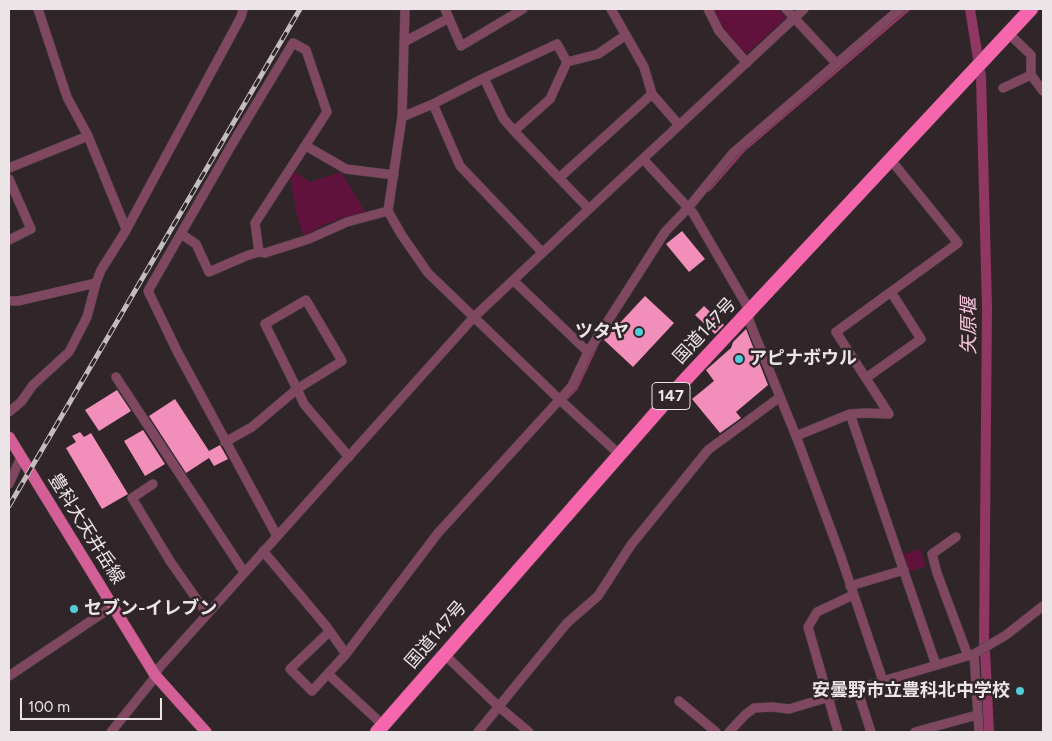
<!DOCTYPE html>
<meta charset="utf-8">
<style>
body{margin:0}
#map{position:relative;width:1052px;height:741px;overflow:hidden;background:#30262a;font-family:Figtree,sans-serif}
canvas{display:block}
.frame{position:absolute;inset:0;border:10px solid #ece5e8;pointer-events:none}
.scale{position:absolute;left:20px;top:698px;width:142px;height:22px;box-sizing:border-box;border:2px solid #ece5e8;border-top:0;padding-left:6px;font-size:15px;line-height:18px;white-space:nowrap;color:#ece5e8;-webkit-text-stroke:4px #30262a;paint-order:stroke}
</style>
<div id="map">
<canvas width="1052" height="741"></canvas>
<div class="frame"></div>
<div class="scale">100 m</div>
</div>
<script>
const ctx = document.querySelector('canvas').getContext('2d');
ctx.lineJoin = 'round';
function paint(path, color) {
  ctx.fillStyle = color;
  ctx.fill(path, 'evenodd');
}
function shape(rows) {
  const path = new Path2D();
  for (const r of rows) {
    path.moveTo(r[0], r[1]);
    for (let i = 2; i < r.length; i += 2) path.lineTo(r[i], r[i + 1]);
  }
  return path;
}
function strokePath(path, color, width, dash) {
  ctx.strokeStyle = color;
  ctx.lineWidth = width;
  ctx.lineCap = dash ? 'butt' : 'round';
  ctx.setLineDash(dash || []);
  ctx.stroke(path);
}
function write(font, color, halo, rows, align = 'center') {
  ctx.font = font + ' Figtree,"Noto Sans JP",sans-serif';
  ctx.lineWidth = 5;
  ctx.setLineDash([]);
  ctx.textBaseline = 'middle';
  ctx.strokeStyle = halo;
  ctx.fillStyle = color;
  for (const [text, x, y, turn = 0] of rows) {
    ctx.save();
    ctx.translate(x, y);
    ctx.rotate((+turn || 0) * Math.PI / 180);
    ctx.textAlign = isNaN(turn) ? turn : align;
    if (halo) ctx.strokeText(text, 0, 0);
    ctx.fillText(text, 0, 0);
    ctx.restore();
  }
}
paint(shape([
 [713,9,778,9,786,18,746,54,724,29],
 [295,172,310,182,341,172,366,213,345,217,324,225,304,236,298,220,290,177],
 [920,549,926,566,908,572,902,555]
]), '#60123c');
strokePath(shape([
 [709,190,744,150,909,9],
 [567,398,576,389,596,347]
]), '#903863', 3);
strokePath(shape([
 [970,9,981,77,987,308,984,644],
 [985,651,989,732]
]), '#903863', 10);
paint(shape([
 [682,231,705,259,689,272,666,244],
 [645,296,674,323,633,367,604,340],
 [704,306,724,325,715,334,695,315],
 [746,329,768,385,736,412,741,418,720,433,692,399,714,381,706,370,731,348,733,342],
 [117,390,131,411,99,431,85,410],
 [175,399,209,451,220,445,228,459,214,466,209,458,186,473,149,416],
 [143,430,165,464,145,476,124,441],
 [80,432,84,437,91,433,128,494,102,509,66,448,76,442,72,436]
]), '#f18fba');
const minor = shape([
 [38,9,67,97,88,136,126,229],
 [405,9,402,117,388,211,401,234,428,273,560,400,619,454],
 [445,9,461,46,523,9],
 [611,9,644,67,652,94,679,125],
 [708,9,719,31,747,63],
 [786,9,836,63],
 [1008,33,1031,55,1031,75,1043,91],
 [404,42,449,18],
 [484,78,503,118,514,131,589,209],
 [1003,88,1031,75],
 [433,104,460,166,542,252],
 [402,117,433,104,484,78,557,44,567,62,598,54,626,35],
 [514,131,550,99,567,62],
 [306,146,346,169,394,175],
 [643,159,693,213,746,304,750,323,796,436,840,554,883,681],
 [9,168,88,136],
 [559,178,652,94],
 [9,179,31,229,9,240],
 [181,234,196,244,209,272,246,256,259,252,265,253,309,239,347,222,388,211],
 [259,252,255,223,327,112,306,50,293,43,234,141,148,291,178,353,277,536],
 [514,281,588,352],
 [9,301,18,301,96,283],
 [116,377,244,572],
 [866,378,921,339,891,292],
 [9,412,21,402,33,385,69,352,87,317,96,283,101,270,125,232,241,17,243,9],
 [850,414,936,665],
 [796,436,850,414,866,413,889,414,836,332,958,243,891,160],
 [225,442,252,427,297,389,342,361,306,300,265,324,297,389,304,404,349,457],
 [9,484,21,457],
 [153,484,132,498,170,561,207,614],
 [956,537,932,554,937,573,968,656],
 [263,551,326,626,346,654],
 [850,586,904,570],
 [330,631,290,669,312,691,346,654,438,533,572,386,588,352,665,232,688,208,733,153,900,9],
 [444,654,498,706,529,732],
 [974,654,979,732],
 [328,674,383,725],
 [9,676,113,606],
 [857,689,871,732],
 [679,701,716,732],
 [111,732,152,681,159,668,474,317,589,209,804,9],
 [478,732,567,623,598,596,631,545,708,450,780,397],
 [729,732,745,715,754,708,772,707,789,709,974,654,1006,635,1043,606],
 [838,732,808,627,817,612,853,595],
 [915,732,977,715]
]);
const major = shape([
 [9,437,155,675,206,732]
]);
const highway = shape([
 [377,732,683,382,1031,9]
]);
strokePath(minor, '#4a4145', 10);
strokePath(major, '#4a4145', 12);
strokePath(highway, '#4a4145', 15);
strokePath(minor, '#804760', 9);
strokePath(major, '#d45e96', 11);
strokePath(highway, '#f566ac', 14);
const rail = shape([
 [9,506,300,9]
]);
strokePath(rail, '#c4bdc0', 5);
strokePath(rail, '#30262a', 3, [9]);
for (const [x, y, r, color] of [
 [639,332,5,"#52ccd6"],
 [739,359,5,"#52ccd6"],
 [74,609,5,"#52ccd6"],
 [1020,691,5,"#52ccd6"]
]) {
  const dot = new Path2D();
  dot.arc(x, y, r, 0, 2 * Math.PI);
  ctx.fillStyle = color;
  ctx.fill(dot);
  strokePath(dot, '#30262a', 2);
}
for (const [x, y, w] of [
 [671,396,38]
]) {
  const box = new Path2D();
  box.roundRect(x - w / 2, y - 13.5, w, 27, 4);
  ctx.fillStyle = '#30262a';
  ctx.fill(box);
  strokePath(box, '#ece5e8', 1);
}
write('bold 16px', '#ece5e8', null, [
 ["147",671,396]
]);
write('18px', '#ece5e8', '#30262a', [
 ["国道147号",705,331,-47],
 ["豊科大天井岳線",86,529,58],
 ["国道147号",436,635,-49]
]);
write('bold 18px', '#ece5e8', '#30262a', [
 ["ツタヤ",629,332],
 ["アピナボウル",749,359,"left"],
 ["セブン-イレブン",84,609,"left"],
 ["安曇野市立豊科北中学校",1010,691]
], 'right');
write('italic 19px', '#f5c3d7', '#30262a', [
 ["矢原堰",969,326,-90]
]);
</script>
